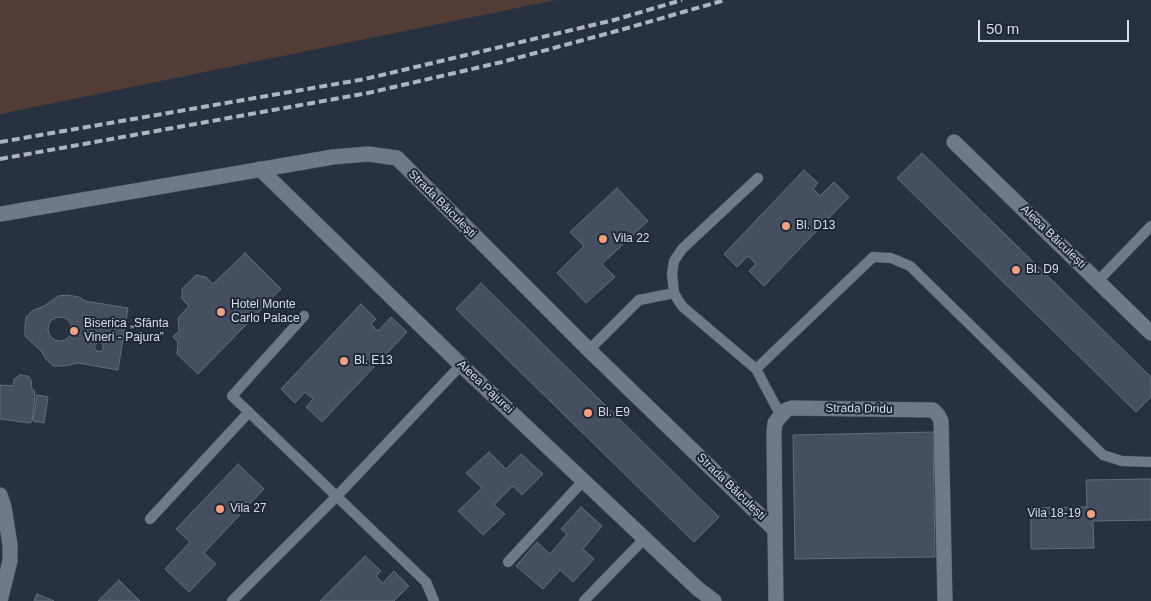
<!DOCTYPE html>
<meta charset="utf-8">
<style>
body{margin:0}
#map{position:relative;width:1151px;height:601px;overflow:hidden;background:#27313f;font-family:Arial,sans-serif}
canvas{display:block}
.scale{position:absolute;left:978px;top:20px;width:151px;height:22px;box-sizing:border-box;border:2px solid #d7dee7;border-top:0;padding-left:6px;font-size:15px;line-height:18px;white-space:nowrap;color:#d7dee7;-webkit-text-stroke:4px #1e2735;paint-order:stroke}
</style>
<div id="map">
<canvas width="1151" height="601"></canvas>
<div class="scale">50 m</div>
</div>
<script>
const ctx = document.querySelector('canvas').getContext('2d');
ctx.lineJoin = 'round';
function paint(path, color) {
  ctx.fillStyle = color;
  ctx.fill(path, 'evenodd');
}
function shape(rows) {
  const path = new Path2D();
  for (const r of rows) {
    if (r.length === 3) {
      path.moveTo(r[0] + r[2], r[1]);
      path.arc(r[0], r[1], r[2], 0, 2 * Math.PI);
      continue;
    }
    path.moveTo(r[0], r[1]);
    for (let i = 2; i < r.length; i += 2) path.lineTo(r[i], r[i + 1]);
  }
  return path;
}
function strokePath(path, color, width, dash) {
  ctx.strokeStyle = color;
  ctx.lineWidth = width;
  ctx.lineCap = dash ? 'butt' : 'round';
  ctx.setLineDash(dash || []);
  ctx.stroke(path);
}
function write(font, color, halo, rows, align = 'center') {
  ctx.font = font + ' Arial,sans-serif';
  ctx.lineWidth = 4;
  ctx.setLineDash([]);
  ctx.textBaseline = 'middle';
  ctx.strokeStyle = halo;
  ctx.fillStyle = color;
  for (const [text, x, y, turn = 0] of rows) {
    ctx.save();
    ctx.translate(x, y);
    ctx.rotate((+turn || 0) * Math.PI / 180);
    ctx.textAlign = isNaN(turn) ? turn : align;
    if (halo) ctx.strokeText(text, 0, 0);
    ctx.fillText(text, 0, 0);
    ctx.restore();
  }
}
paint(shape([
 [0,0,556,0,0,114]
]), '#513d36');
const building = shape([
 [922,153,1151,377,1151,397,1136,412,897,178,922,153],
 [804,170,818,183,813,189,820,196,834,182,849,197,764,286,749,271,756,264,748,256,737,267,724,254,804,170],
 [617,188,648,221,602,264,615,277,586,303,557,273,584,246,570,232,617,188],
 [245,253,281,289,198,374,177,354,178,342,173,337,179,331,178,318,189,306,182,299,182,289,196,275,206,277,213,284,245,253],
 [481,283,719,517,694,542,456,309,481,283],
 [67,295,79,297,85,301,128,308,118,370,78,363,65,366,53,366,45,358,42,352,25,336,25,326,26,317,32,311,44,306,58,296,67,295],
 [361,304,376,319,371,324,378,331,391,317,407,332,322,422,306,407,313,399,305,392,295,403,281,389,361,304],
 [60,329,12],
 [103,324,4],
 [99,347,4.5],
 [20,375,28,376,31,380,32,390,34,390,35,395,32,421,30,423,0,419,0,385,13,386,14,379,20,375],
 [37,395,48,397,44,423,33,421,37,395],
 [933,432,935,557,795,559,793,435,933,432],
 [489,452,506,469,521,454,543,474,522,495,513,486,494,505,505,514,483,535,458,511,482,488,466,473,489,452],
 [238,464,264,489,204,553,216,564,189,592,165,569,190,542,176,529,238,464],
 [1151,479,1151,520,1093,521,1094,548,1031,549,1031,508,1087,507,1086,480,1151,479],
 [581,507,602,526,583,549,594,559,573,582,560,570,543,589,516,566,537,542,550,554,567,534,561,529,581,507],
 [365,556,381,571,376,576,383,583,394,571,409,586,394,601,320,601,365,556],
 [119,580,140,601,98,601,119,580],
 [37,594,54,601,34,601,37,594]
]);
paint(building, '#454f5f');
strokePath(building, '#626d7e', 1);
const lane = shape([
 [758,178,682,249,674,261,672,274,674,293,678,300,683,307,756,369,781,416],
 [1098,281,1151,226],
 [304,316,232,396,426,582,434,601],
 [589,350,639,300,674,293],
 [756,369,873,257,891,258,910,266,1103,455,1122,461,1151,462],
 [150,519,249,412],
 [508,562,584,480],
 [232,601,337,496,461,365],
 [584,601,645,538]
]);
const street = shape([
 [954,142,1151,333],
 [0,495,4,507,10,545,10,561,0,601],
 [775,530,774,432,775,423,778,419,786,410,792,408,933,410,938,415,941,421,945,601]
]);
const secondary = shape([
 [260,169,461,365,698,589,714,601],
 [0,214,333,157,368,154,397,158,589,350,775,530,776,601]
]);
strokePath(lane, '#444c58', 11);
strokePath(street, '#444c58', 16);
strokePath(secondary, '#444c58', 16);
strokePath(lane, '#6e798a', 10);
strokePath(street, '#6e798a', 15);
strokePath(secondary, '#6e798a', 15);
strokePath(shape([
 [0,142,365,79,614,20,682,0],
 [0,159,368,93,502,62,624,29,725,0]
]), '#adb5bf', 4, [8, 4]);
for (const [x, y, r, color] of [
 [786,226,5,"#f2a080"],
 [603,239,5,"#f2a080"],
 [1016,270,5,"#f2a080"],
 [221,312,5,"#f2a080"],
 [74,331,5,"#f2a080"],
 [344,361,5,"#f2a080"],
 [588,413,5,"#f2a080"],
 [220,509,5,"#f2a080"],
 [1091,514,5,"#f2a080"]
]) {
  const dot = new Path2D();
  dot.arc(x, y, r, 0, 2 * Math.PI);
  ctx.fillStyle = color;
  ctx.fill(dot);
  strokePath(dot, '#1e2735', 2);
}
write('12px', '#d7dee7', '#1e2735', [
 ["Strada Băiculești",442,204,45],
 ["Aleea Băiculești",1053,237,44],
 ["Aleea Pajurei",485,387,43],
 ["Strada Dridu",859,409,1],
 ["Strada Băiculești",731,487,44]
]);
write('12px', '#d7dee7', '#1e2735', [
 ["Bl. D13",796,226],
 ["Vila 22",613,239],
 ["Bl. D9",1026,270],
 ["Hotel Monte",231,305],
 ["Carlo Palace",231,319],
 ["Biserica „Sfânta",84,324],
 ["Vineri - Pajura”",84,338],
 ["Bl. E13",354,361],
 ["Bl. E9",598,413],
 ["Vila 27",230,509],
 ["Vila 18-19",1081,514,"right"]
], 'left');
</script>
